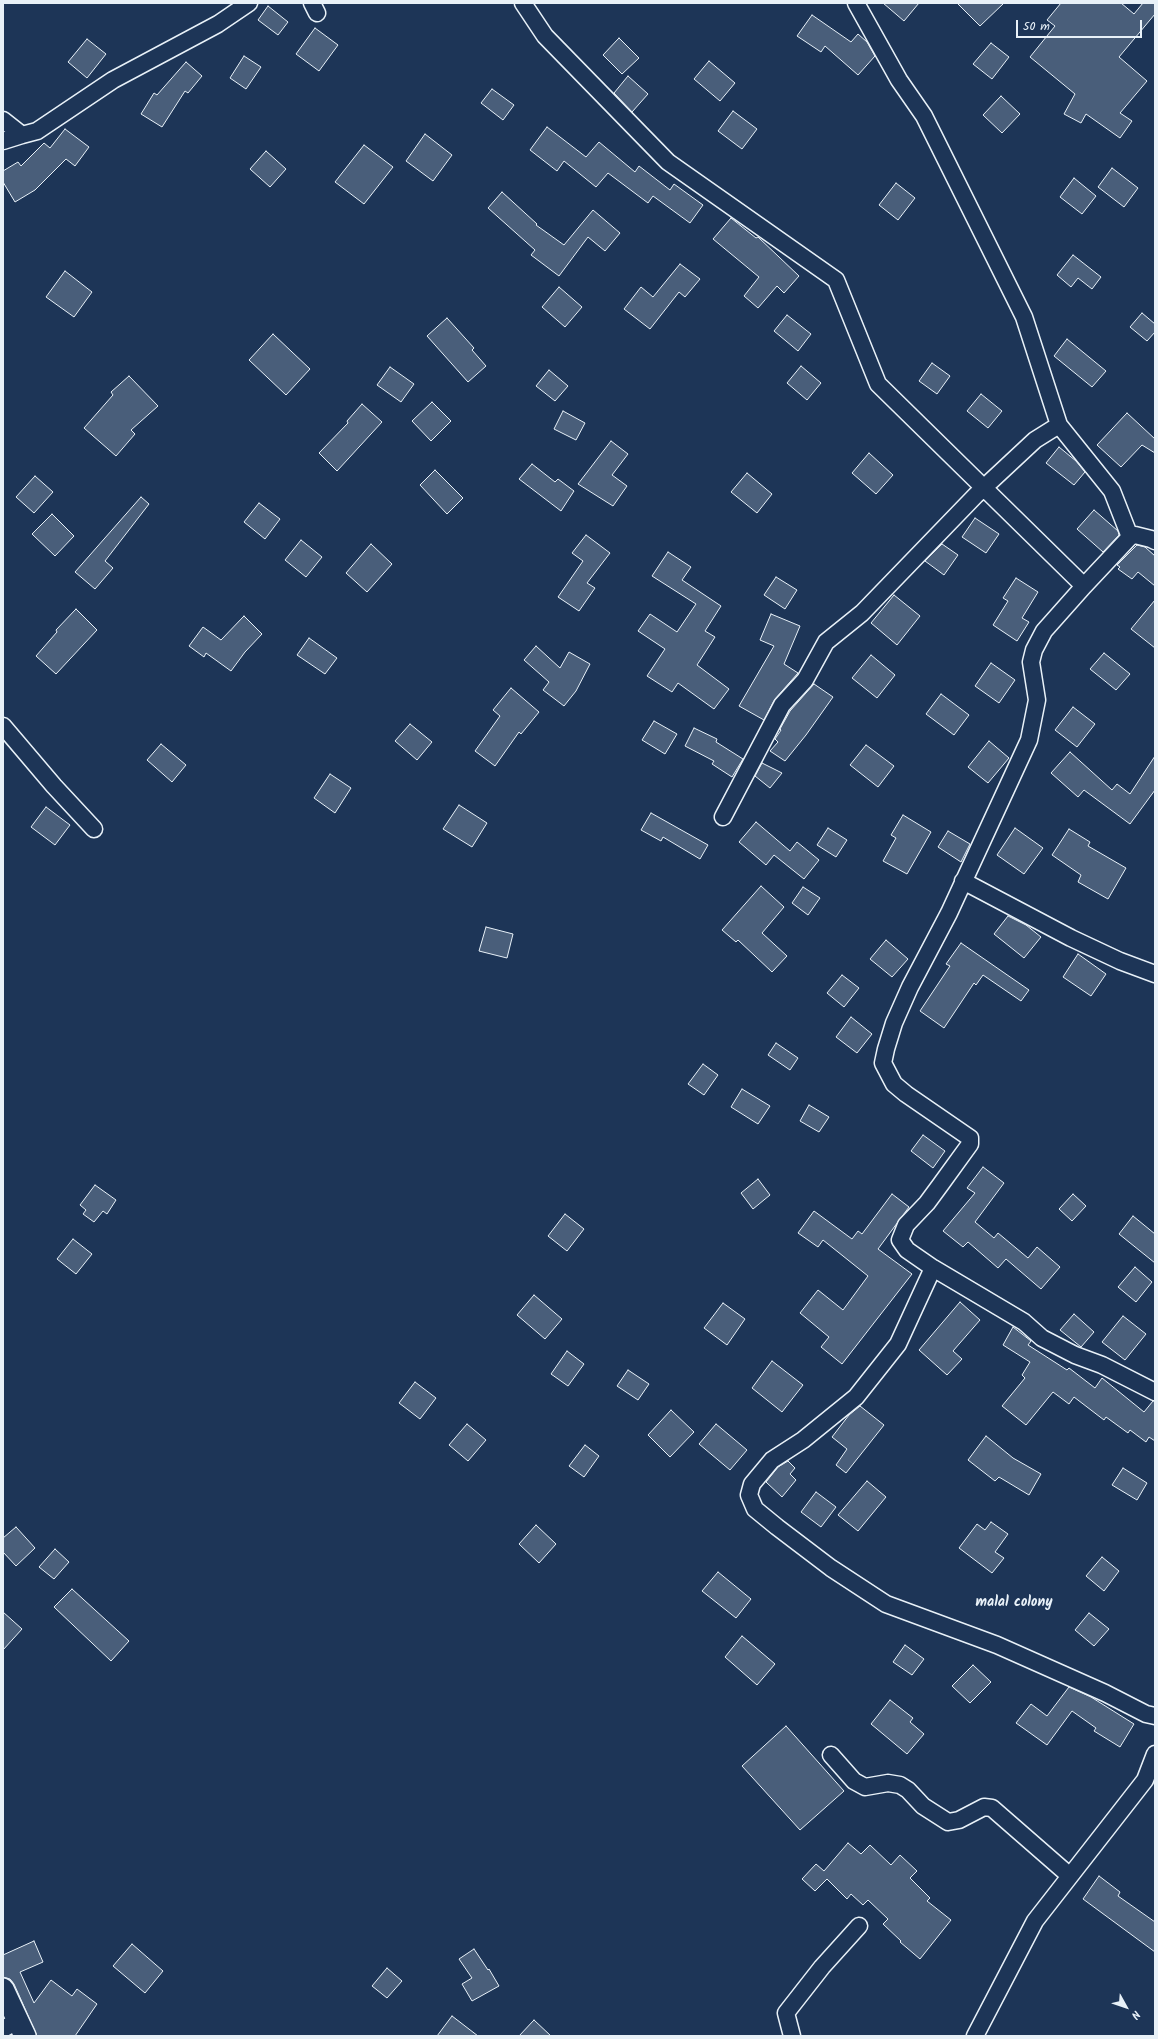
<!DOCTYPE html>
<style>
body{margin:0}
#map{position:relative;width:1158px;height:2039px;overflow:hidden;background:#1d3557;font-family:Kalam,sans-serif}
canvas{display:block}
.frame{position:absolute;inset:0;border:4px solid #e8f1f8;pointer-events:none}
.north{position:absolute;left:1106px;top:1987px;width:40px;height:40px;-webkit-text-stroke:3px #1d3557;paint-order:stroke;rotate:130deg;font-size:11px;font-weight:700;line-height:16px;text-align:center;color:#e8f1f8}
.north::after{content:'';display:block;margin:auto;width:14px;height:18px;background:#e8f1f8;clip-path:polygon(50% 0,100% 100%,50% 72%,0 100%)}
.scale{position:absolute;left:1016px;top:20px;width:126px;height:18px;box-sizing:border-box;border:2px solid #e8f1f8;border-top:0;padding-left:5px;font-size:12px;line-height:14px;white-space:nowrap;color:#e8f1f8;-webkit-text-stroke:3px #1d3557;paint-order:stroke}
</style>
<div id="map">
<canvas width="1158" height="2039"></canvas>
<div class="frame"></div>
<div class="north">N</div>
<div class="scale">50 m</div>
</div>
<script>
const ctx = document.querySelector('canvas').getContext('2d');
ctx.lineJoin = 'round';
function paint(path, color) {
  ctx.fillStyle = color;
  ctx.fill(path, 'evenodd');
}
function shape(rows) {
  const path = new Path2D();
  for (const r of rows) {
    path.moveTo(r[0], r[1]);
    for (let i = 2; i < r.length; i += 2) path.lineTo(r[i], r[i + 1]);
  }
  return path;
}
function strokePath(path, color, width, dash) {
  ctx.strokeStyle = color;
  ctx.lineWidth = width;
  ctx.lineCap = dash ? 'butt' : 'round';
  ctx.setLineDash(dash || []);
  ctx.stroke(path);
}
function write(font, color, halo, rows, align = 'center') {
  ctx.font = font + ' Kalam,sans-serif';
  ctx.lineWidth = 3;
  ctx.setLineDash([]);
  ctx.textBaseline = 'middle';
  ctx.strokeStyle = halo;
  ctx.fillStyle = color;
  for (const [text, x, y, turn = 0] of rows) {
    ctx.save();
    ctx.translate(x, y);
    ctx.rotate((+turn || 0) * Math.PI / 180);
    ctx.textAlign = isNaN(turn) ? turn : align;
    if (halo) ctx.strokeText(text, 0, 0);
    ctx.fillText(text, 0, 0);
    ctx.restore();
  }
}
const building = shape([
 [883,3,919,3,904,21,883,3],
 [957,3,1004,3,980,26,957,3],
 [1061,3,1121,3,1134,14,1143,3,1155,3,1155,14,1119,57,1147,81,1120,113,1132,121,1120,138,1086,114,1081,123,1064,114,1075,94,1030,57,1055,26,1047,20,1061,3],
 [268,6,288,22,278,35,258,20,268,6],
 [812,15,851,42,858,34,867,42,875,56,858,75,825,46,821,52,797,36,812,15],
 [315,28,338,45,319,71,296,54,315,28],
 [619,38,639,58,622,74,603,55,619,38],
 [87,39,106,54,87,78,68,62,87,39],
 [991,43,1009,57,992,79,973,64,991,43],
 [244,56,261,67,246,89,230,78,244,56],
 [709,61,735,83,720,101,694,79,709,61],
 [186,62,202,76,188,93,185,91,162,127,141,114,154,93,157,95,186,62],
 [628,76,648,94,632,112,614,93,628,76],
 [492,89,514,105,503,120,481,103,492,89],
 [1001,96,1020,114,1002,133,983,115,1001,96],
 [733,111,757,129,742,149,718,131,733,111],
 [547,127,586,157,599,142,635,172,639,166,670,190,674,184,703,205,690,223,653,196,648,203,608,173,596,187,564,161,557,171,530,150,547,127],
 [65,129,89,147,75,166,66,159,35,190,15,202,3,182,3,171,18,162,21,166,44,143,50,148,65,129],
 [425,134,452,155,433,181,406,161,425,134],
 [364,145,393,167,364,204,335,182,364,145],
 [266,151,286,169,270,187,250,169,266,151],
 [1112,168,1138,188,1124,207,1098,187,1112,168],
 [1074,178,1096,196,1082,214,1060,197,1074,178],
 [896,183,915,198,898,220,879,205,896,183],
 [502,192,537,224,536,225,564,245,593,210,620,233,605,251,588,237,559,276,531,255,535,250,488,208,502,192],
 [731,218,756,238,758,237,799,276,784,293,777,286,758,308,744,296,759,277,713,239,731,218],
 [1073,255,1101,277,1092,289,1078,278,1071,287,1057,275,1073,255],
 [680,264,700,279,685,297,679,292,650,329,624,309,641,287,653,297,680,264],
 [65,271,92,292,74,317,46,297,65,271],
 [559,287,582,307,565,327,542,307,559,287],
 [1142,313,1155,324,1155,332,1147,341,1130,327,1142,313],
 [787,315,811,334,798,351,774,331,787,315],
 [447,318,474,348,472,350,486,366,468,382,427,336,447,318],
 [273,334,310,369,286,395,249,360,273,334],
 [1067,339,1106,371,1092,387,1054,356,1067,339],
 [932,363,950,376,937,394,919,381,932,363],
 [801,366,821,383,807,400,787,383,801,366],
 [390,367,414,384,401,402,377,385,390,367],
 [549,370,568,386,555,401,536,386,549,370],
 [129,376,158,406,131,430,135,434,116,456,84,428,113,395,111,392,129,376],
 [981,394,1002,411,988,428,967,411,981,394],
 [432,402,451,421,431,441,412,421,432,402],
 [362,404,382,422,337,471,319,453,348,423,347,421,362,404],
 [563,411,585,423,576,440,554,429,563,411],
 [1127,413,1155,439,1155,453,1142,445,1121,467,1097,445,1127,413],
 [611,441,628,454,612,475,627,486,613,506,578,484,611,441],
 [1059,447,1076,461,1085,472,1074,485,1046,463,1059,447],
 [869,453,893,475,876,494,852,473,869,453],
 [532,464,555,482,558,479,574,491,561,511,519,479,532,464],
 [435,470,463,498,447,514,420,485,435,470],
 [747,473,772,494,757,513,731,492,747,473],
 [35,476,53,492,34,513,16,497,35,476],
 [141,497,149,504,105,561,113,568,95,589,75,572,141,497],
 [259,503,280,519,265,539,244,522,259,503],
 [1094,510,1118,531,1119,535,1103,552,1077,529,1094,510],
 [52,514,74,536,55,556,32,534,52,514],
 [975,518,999,534,986,553,962,537,975,518],
 [586,535,610,553,587,583,595,588,579,611,558,597,583,561,572,553,586,535],
 [301,540,322,557,306,577,285,560,301,540],
 [371,544,392,564,367,592,346,573,371,544],
 [942,544,958,555,944,575,925,561,942,544],
 [1137,545,1145,547,1155,556,1155,586,1138,572,1132,579,1118,569,1120,567,1117,565,1137,545],
 [668,552,691,567,682,580,721,606,705,631,715,637,697,665,729,689,714,709,678,683,672,692,647,676,665,649,638,631,650,614,677,632,696,604,652,576,668,552],
 [776,577,797,590,785,609,764,595,776,577],
 [1016,578,1038,592,1022,618,1029,622,1017,641,993,625,1008,601,1003,598,1016,578],
 [894,595,920,616,897,645,871,623,894,595],
 [1155,600,1155,648,1131,629,1155,600],
 [76,609,97,630,56,674,36,656,57,632,56,630,76,609],
 [771,614,800,626,784,664,798,673,775,699,764,720,739,706,774,646,760,640,771,614],
 [244,616,262,634,245,652,231,671,206,653,204,657,189,646,203,627,221,640,244,616],
 [309,638,337,658,325,674,297,655,309,638],
 [536,646,560,668,569,652,590,664,576,691,564,706,543,690,549,682,524,660,536,646],
 [1104,653,1130,674,1116,690,1090,669,1104,653],
 [871,655,895,675,877,698,852,678,871,655],
 [991,663,1015,680,999,703,975,686,991,663],
 [814,684,833,697,806,735,785,761,770,751,778,742,775,739,781,730,780,729,790,711,814,684],
 [511,688,539,712,521,734,519,732,495,766,475,751,500,716,493,710,511,688],
 [941,694,969,715,954,735,926,714,941,694],
 [1073,707,1095,724,1077,747,1055,730,1073,707],
 [654,721,677,734,665,754,642,740,654,721],
 [410,724,432,742,417,760,395,741,410,724],
 [694,728,717,739,716,742,743,759,732,777,712,764,714,761,685,746,694,728],
 [989,741,1009,758,988,783,968,767,989,741],
 [161,744,186,765,172,782,147,760,161,744],
 [866,745,894,766,878,787,850,765,866,745],
 [1070,752,1112,790,1117,784,1130,794,1155,756,1155,790,1130,824,1084,790,1078,797,1051,773,1070,752],
 [762,763,782,773,770,788,755,776,762,763],
 [330,774,351,788,335,813,314,798,330,774],
 [459,805,487,823,472,847,443,829,459,805],
 [46,807,70,825,55,845,31,827,46,807],
 [651,813,708,845,700,859,663,837,661,841,641,830,651,813],
 [903,815,931,832,907,874,883,861,896,838,891,835,903,815],
 [756,822,790,851,797,842,819,860,804,879,774,855,766,865,739,842,756,822],
 [828,828,847,840,836,857,817,845,828,828],
 [1015,828,1043,848,1024,874,997,855,1015,828],
 [1069,829,1090,842,1088,846,1126,868,1108,899,1078,882,1081,875,1052,855,1069,829],
 [948,831,970,844,961,862,938,847,948,831],
 [761,886,784,907,762,933,787,956,772,972,738,940,736,942,722,930,761,886],
 [803,887,820,898,808,915,792,903,803,887],
 [1008,916,1026,925,1041,937,1024,958,994,934,1008,916],
 [486,927,513,934,507,958,479,951,486,927],
 [886,940,908,959,892,977,870,959,886,940],
 [961,943,1029,990,1021,1001,983,975,976,985,974,983,944,1028,920,1011,950,966,946,964,961,943],
 [1078,954,1106,974,1091,996,1063,977,1078,954],
 [842,975,859,988,844,1007,827,993,842,975],
 [851,1017,872,1034,857,1053,836,1037,851,1017],
 [776,1043,798,1058,790,1070,768,1055,776,1043],
 [703,1064,718,1075,704,1095,688,1084,703,1064],
 [742,1089,770,1106,758,1124,731,1107,742,1089],
 [809,1105,829,1117,819,1132,800,1121,809,1105],
 [923,1135,945,1151,933,1168,911,1151,923,1135],
 [983,1167,1004,1183,975,1222,994,1238,998,1233,1028,1258,1037,1247,1060,1267,1041,1289,1006,1259,998,1268,968,1242,963,1247,943,1231,975,1193,967,1188,983,1167],
 [758,1179,770,1195,753,1209,741,1193,758,1179],
 [95,1185,116,1200,107,1214,103,1211,94,1222,83,1214,86,1210,80,1205,95,1185],
 [892,1194,909,1207,878,1249,912,1274,842,1364,821,1347,829,1337,800,1313,818,1290,843,1310,868,1276,823,1240,818,1247,798,1233,814,1211,852,1239,858,1231,862,1234,892,1194],
 [1073,1194,1086,1206,1072,1221,1059,1209,1073,1194],
 [565,1214,584,1229,567,1251,548,1236,565,1214],
 [1133,1216,1155,1234,1155,1263,1119,1234,1133,1216],
 [73,1239,92,1254,76,1274,57,1259,73,1239],
 [1135,1267,1152,1282,1136,1302,1118,1287,1135,1267],
 [534,1295,562,1319,545,1339,517,1315,534,1295],
 [960,1302,980,1320,953,1351,962,1359,947,1375,919,1350,960,1302],
 [723,1303,745,1319,727,1345,704,1328,723,1303],
 [1074,1314,1094,1332,1081,1347,1060,1330,1074,1314],
 [1123,1316,1146,1334,1125,1360,1102,1342,1123,1316],
 [1013,1327,1031,1341,1028,1345,1067,1370,1069,1368,1095,1388,1102,1378,1144,1412,1153,1401,1155,1401,1155,1441,1149,1437,1146,1442,1130,1430,1128,1433,1106,1417,1104,1420,1074,1397,1069,1404,1053,1392,1026,1425,1002,1406,1025,1378,1022,1375,1030,1362,1003,1345,1013,1327],
 [567,1351,584,1364,568,1386,551,1374,567,1351],
 [772,1361,803,1385,782,1412,752,1388,772,1361],
 [628,1370,649,1384,638,1400,617,1386,628,1370],
 [415,1382,436,1398,420,1419,399,1403,415,1382],
 [860,1406,884,1425,846,1473,836,1465,847,1449,832,1437,849,1415,860,1406],
 [671,1410,694,1432,670,1457,648,1435,671,1410],
 [467,1424,486,1440,468,1461,449,1445,467,1424],
 [716,1424,747,1450,730,1470,699,1444,716,1424],
 [986,1436,1013,1458,1041,1474,1029,1495,999,1477,995,1481,968,1460,986,1436],
 [585,1445,599,1456,584,1477,569,1466,585,1445],
 [788,1461,795,1468,790,1474,796,1480,782,1497,766,1482,778,1467,788,1461],
 [1123,1468,1147,1483,1137,1500,1112,1485,1123,1468],
 [867,1481,886,1497,858,1531,838,1515,867,1481],
 [816,1492,836,1507,821,1527,801,1512,816,1492],
 [991,1522,1008,1534,995,1552,1004,1558,992,1573,959,1548,977,1524,985,1530,991,1522],
 [536,1525,556,1544,539,1563,519,1544,536,1525],
 [16,1527,35,1548,16,1566,3,1552,3,1538,16,1527],
 [55,1549,69,1562,54,1579,39,1567,55,1549],
 [1102,1557,1119,1571,1104,1591,1086,1576,1102,1557],
 [718,1572,751,1599,736,1618,702,1591,718,1572],
 [72,1589,129,1641,111,1661,54,1607,72,1589],
 [3,1612,22,1629,3,1650,3,1612],
 [1089,1613,1109,1629,1094,1646,1075,1630,1089,1613],
 [742,1636,775,1664,757,1685,725,1657,742,1636],
 [905,1645,924,1659,912,1675,893,1662,905,1645],
 [973,1665,991,1682,970,1703,952,1686,973,1665],
 [1069,1687,1091,1697,1134,1724,1120,1747,1094,1731,1096,1728,1072,1711,1047,1745,1016,1723,1031,1704,1047,1716,1069,1687],
 [890,1700,913,1718,910,1722,924,1734,907,1754,871,1724,890,1700],
 [786,1726,844,1791,800,1830,742,1766,786,1726],
 [848,1843,861,1854,870,1845,891,1865,900,1855,917,1871,910,1878,930,1898,927,1901,951,1920,920,1959,900,1942,901,1941,883,1924,888,1919,868,1900,863,1905,851,1894,847,1899,827,1879,815,1891,802,1879,816,1864,824,1871,848,1843],
 [1099,1876,1120,1892,1118,1896,1155,1922,1155,1952,1083,1899,1099,1876],
 [34,1941,43,1962,20,1972,34,2003,51,1980,72,1996,77,1989,97,2004,75,2036,37,2036,14,1984,10,1979,3,1977,3,1955,34,1941],
 [132,1944,163,1971,145,1993,113,1966,132,1944],
 [474,1949,488,1970,489,1969,499,1986,472,2001,462,1984,472,1978,459,1959,474,1949],
 [387,1968,402,1981,387,1998,372,1986,387,1968],
 [452,2016,478,2036,437,2036,452,2016],
 [534,2020,551,2036,519,2036,534,2020]
]);
paint(building, '#495e7a');
strokePath(building, '#e8f1f8', 1);
const minor = shape([
 [312,3,317,13],
 [523,3,545,36,668,162,836,280,878,384,1084,586],
 [856,3,899,80,924,116,1024,317,1059,425,1112,491,1130,537],
 [3,120,22,135,37,131,113,80,218,24,249,3],
 [3,141,22,135],
 [3,726,54,786,94,829],
 [723,817,782,705,805,680,826,642,862,613,976,495,1035,440,1059,425],
 [963,881,1071,938,1120,961,1155,974],
 [933,1268,907,1250,900,1240,906,1225,927,1203,941,1184,970,1144,970,1138,906,1094,894,1084,883,1063,886,1049,894,1023,910,987,949,913,1029,740,1037,700,1031,662,1034,650,1044,631,1084,586,1130,537,1135,535,1151,539,1155,541],
 [1155,1392,1102,1365,1075,1355,1042,1338,1024,1322,933,1268,898,1344,856,1397,803,1440,772,1460,752,1484,749,1495,755,1509,777,1527,831,1568,886,1604,997,1645,1105,1693,1146,1714,1155,1716],
 [831,1755,854,1781,865,1787,888,1783,900,1785,908,1790,923,1806,948,1822,959,1820,984,1807,992,1808,1070,1876],
 [3,2029,17,2021],
 [792,2036,786,2013,822,1967,859,1926],
 [975,2036,1035,1921,1145,1780,1155,1754]
]);
const major = shape([
 [3,1989,25,2036]
]);
strokePath(minor, '#e8f1f8', 19);
strokePath(major, '#e8f1f8', 24);
strokePath(minor, '#1d3557', 16);
strokePath(major, '#1d3557', 21);
write('bold 14px', '#e8f1f8', '#1d3557', [
 ["malal colony",1014,1604]
]);
</script>
